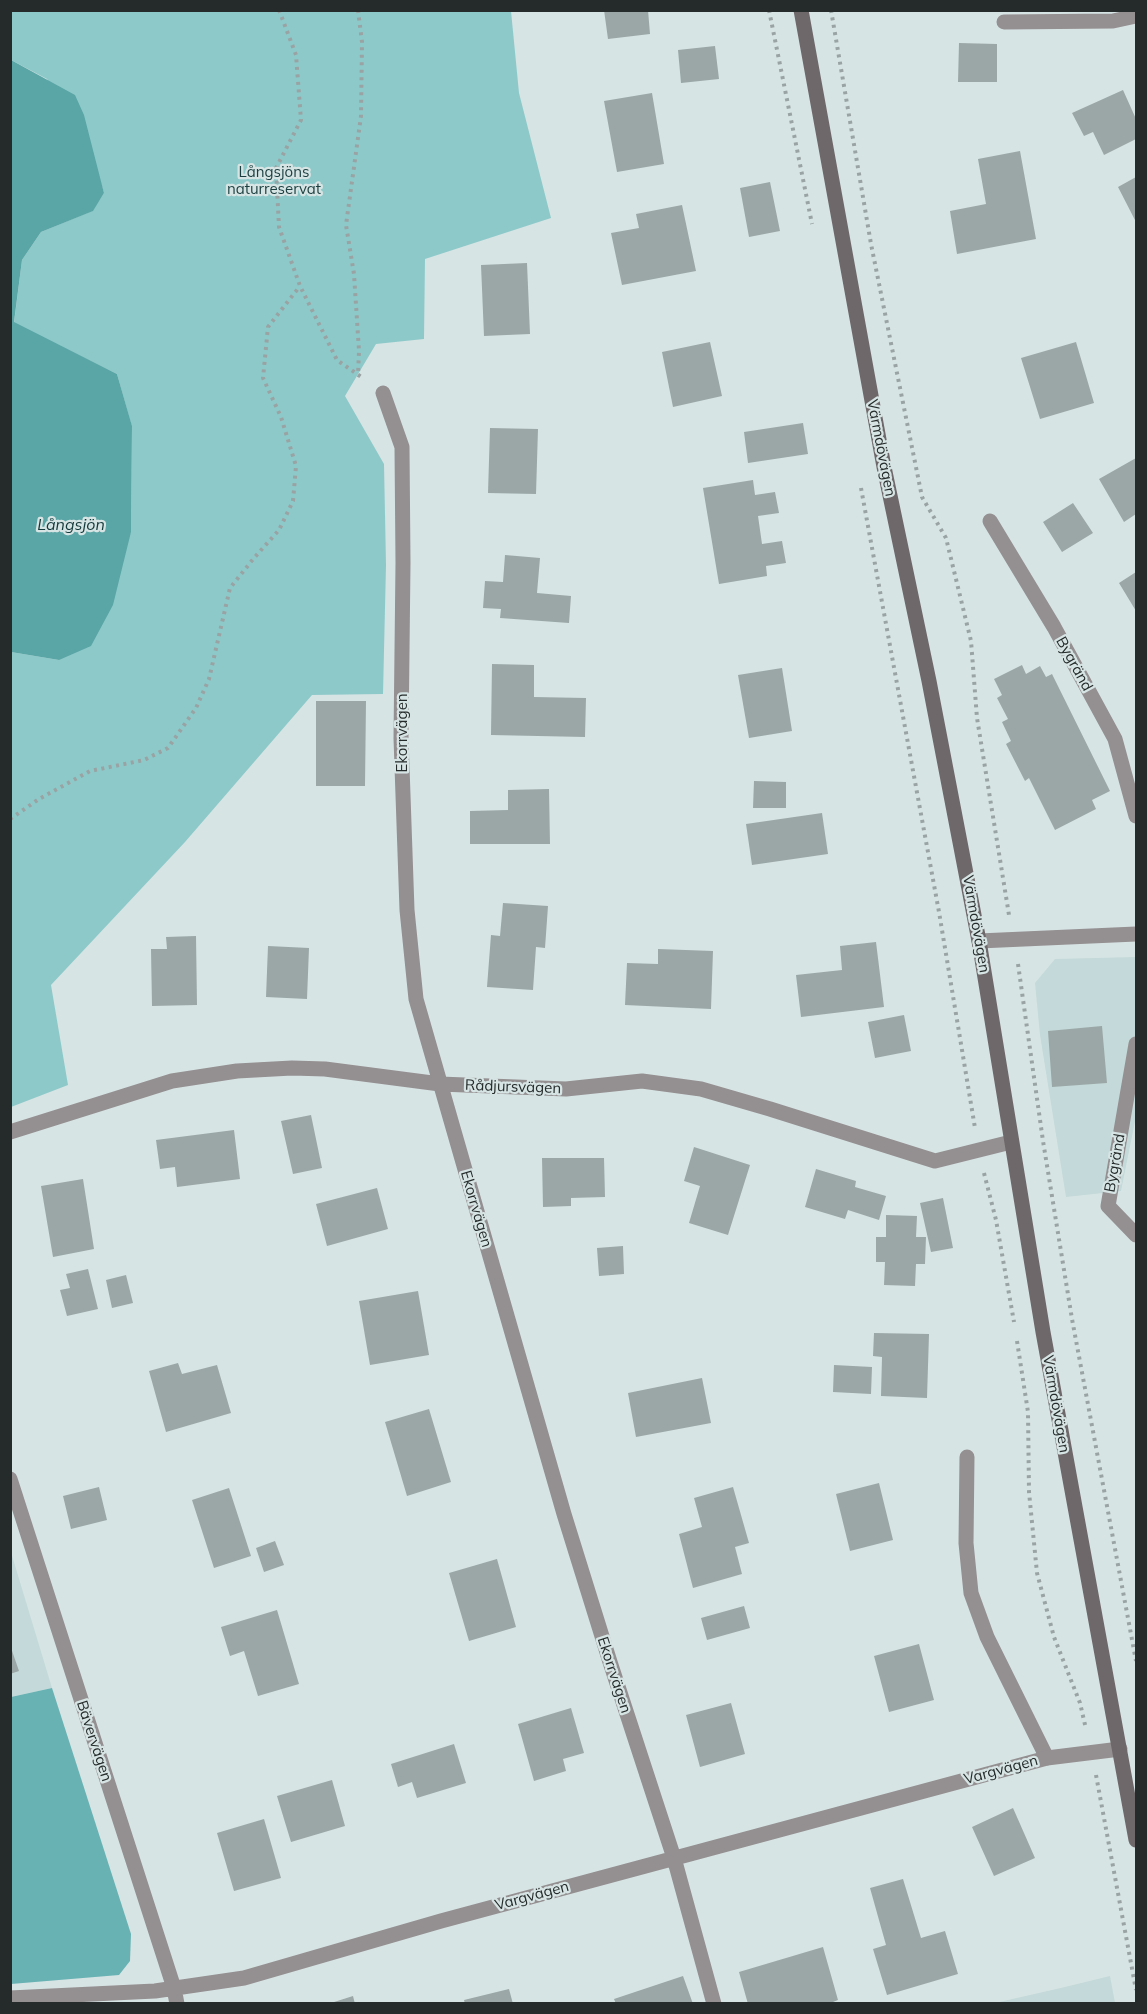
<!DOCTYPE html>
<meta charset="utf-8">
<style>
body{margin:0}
#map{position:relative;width:1147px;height:2014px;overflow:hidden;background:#d7e4e4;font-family:Mulish,sans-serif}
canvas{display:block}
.frame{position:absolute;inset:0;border:12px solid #252a2a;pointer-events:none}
</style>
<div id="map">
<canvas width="1147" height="2014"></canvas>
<div class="frame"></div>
</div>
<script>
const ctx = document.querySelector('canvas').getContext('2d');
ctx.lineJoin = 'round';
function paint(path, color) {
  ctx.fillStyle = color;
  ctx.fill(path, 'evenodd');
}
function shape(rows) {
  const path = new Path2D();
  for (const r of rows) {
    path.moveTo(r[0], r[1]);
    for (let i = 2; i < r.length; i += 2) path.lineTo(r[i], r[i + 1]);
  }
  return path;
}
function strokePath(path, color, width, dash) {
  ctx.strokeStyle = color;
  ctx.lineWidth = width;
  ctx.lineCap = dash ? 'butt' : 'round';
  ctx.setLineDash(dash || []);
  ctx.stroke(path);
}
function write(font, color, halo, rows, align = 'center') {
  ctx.font = font + ' Mulish,sans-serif';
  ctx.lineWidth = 4.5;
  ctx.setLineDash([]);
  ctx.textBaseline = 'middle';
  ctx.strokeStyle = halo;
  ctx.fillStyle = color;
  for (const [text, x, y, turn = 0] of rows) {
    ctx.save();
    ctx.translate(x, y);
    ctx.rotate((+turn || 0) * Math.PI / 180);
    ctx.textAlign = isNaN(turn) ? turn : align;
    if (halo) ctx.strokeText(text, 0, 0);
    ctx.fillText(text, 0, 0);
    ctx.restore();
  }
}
paint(shape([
 [1136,957,1136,1116,1121,1191,1066,1197,1040,1035,1035,983,1055,959],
 [10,1549,52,1688,11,1697,10,1697],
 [1110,1976,1115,2003,995,2003,1065,1987]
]), '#c4d9d9');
paint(shape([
 [11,11,511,11,519,93,551,218,425,259,424,339,376,344,345,396,384,464,386,565,383,694,312,695,185,842,51,985,68,1085,11,1107,11,652,59,660,131,532,132,427,117,374,14,323,22,260,41,232,92,211,104,193,97,170,47,79,11,60]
]), '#8ec9ca');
paint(shape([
 [52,1688,131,1934,130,1961,119,1975,11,1984,11,1697]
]), '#68b2b4');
paint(shape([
 [11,60,75,95,84,115,104,193,93,211,41,232,22,260,14,322,117,374,132,426,131,532,113,605,91,646,59,660,11,652]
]), '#5aa5a6');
paint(shape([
 [604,10,648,10,650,34,608,39],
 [959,43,997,44,997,82,958,82],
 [715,46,719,79,681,83,678,50],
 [1123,90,1136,119,1136,139,1104,155,1093,132,1084,136,1072,113],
 [652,93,664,164,617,172,604,101],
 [1020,151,1036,239,957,254,950,211,986,204,978,159],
 [1136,177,1136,222,1118,187],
 [770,182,780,231,749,237,740,188],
 [682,205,696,271,622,285,611,233,639,228,636,214],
 [527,263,530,334,484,336,481,265],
 [710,342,722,396,673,407,662,352],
 [1076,342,1094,403,1040,419,1021,358],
 [803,423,808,454,748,463,744,432],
 [490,428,538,429,536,494,488,493],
 [1136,458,1136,514,1124,522,1099,479],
 [753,480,755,495,775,492,779,513,758,516,762,544,782,541,786,563,766,566,767,576,719,584,703,488],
 [1073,503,1093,533,1062,552,1043,522],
 [505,555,540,558,537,593,571,596,569,623,500,618,501,609,483,608,485,581,503,582],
 [1136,572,1136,611,1119,583],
 [492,664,534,665,534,697,586,698,585,737,491,735],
 [1022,665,1026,674,1040,666,1046,677,1052,674,1110,791,1092,800,1096,809,1055,830,1029,778,1025,781,1006,744,1011,741,1002,722,1008,719,997,698,1002,695,994,679],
 [782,668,792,731,749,738,738,675],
 [316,701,366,701,365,786,316,786],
 [754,781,786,782,786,808,753,808],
 [549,789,550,844,470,844,470,811,508,810,508,790],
 [822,813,828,854,752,865,746,824],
 [503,903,548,906,545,948,536,947,533,990,487,987,491,935,500,936],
 [196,936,197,1005,152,1006,151,949,167,949,166,937],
 [876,942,884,1007,801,1017,796,975,842,970,840,946],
 [268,946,309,948,307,999,266,997],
 [658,949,713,951,711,1009,625,1005,627,963,658,964],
 [904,1015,911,1051,875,1058,868,1022],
 [1102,1026,1107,1083,1052,1087,1048,1031],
 [311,1115,322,1168,293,1174,281,1121],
 [234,1130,240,1179,177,1187,175,1167,160,1169,156,1140],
 [694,1147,750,1165,728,1235,689,1223,700,1186,684,1181],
 [542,1158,604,1158,605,1197,571,1198,571,1206,543,1207],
 [816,1169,856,1181,855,1187,886,1196,879,1220,848,1210,845,1219,805,1207],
 [83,1179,94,1249,53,1257,41,1186],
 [377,1188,388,1229,327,1246,316,1204],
 [943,1198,953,1248,931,1252,920,1203],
 [886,1215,917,1216,916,1237,926,1237,925,1264,916,1264,915,1286,884,1285,885,1262,876,1262,876,1237,886,1237],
 [623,1246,624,1274,599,1276,597,1248],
 [88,1269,98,1309,67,1316,60,1290,70,1288,66,1274],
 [126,1275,133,1303,112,1308,106,1280],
 [418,1291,429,1355,370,1365,359,1301],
 [874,1333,929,1334,927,1398,881,1396,882,1357,873,1356],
 [178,1363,182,1374,217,1365,231,1413,166,1432,149,1371],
 [834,1365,872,1367,871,1394,833,1392],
 [702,1378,711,1423,636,1437,628,1393],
 [429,1409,451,1482,407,1496,385,1422],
 [879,1483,893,1540,850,1551,836,1494],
 [99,1487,107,1520,71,1529,63,1496],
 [733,1487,749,1543,735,1547,742,1574,693,1588,679,1534,702,1527,694,1498],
 [229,1488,251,1556,214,1568,192,1500],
 [275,1541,284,1565,264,1572,256,1548],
 [497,1559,516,1627,469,1641,449,1573],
 [744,1606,750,1628,707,1640,701,1618],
 [277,1610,299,1684,258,1696,244,1651,230,1656,221,1627],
 [919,1644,934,1700,889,1712,874,1656],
 [10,1645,19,1671,10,1674],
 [731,1703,745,1754,700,1767,686,1715],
 [571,1708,584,1753,563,1759,566,1771,534,1781,518,1724],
 [454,1744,466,1783,417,1798,412,1782,398,1787,391,1764],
 [332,1780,345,1826,291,1842,277,1796],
 [1013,1808,1035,1858,994,1876,972,1827],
 [264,1819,281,1878,234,1891,217,1833],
 [903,1879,921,1938,945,1931,958,1974,887,1995,873,1949,886,1945,870,1888],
 [823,1947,838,2000,828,2004,748,2004,739,1972],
 [683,1976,693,2004,616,2004,614,1999],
 [509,1989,513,2004,465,2004,464,2000],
 [353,1996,355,2004,331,2004,331,2003]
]), '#9ba7a7');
strokePath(shape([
 [279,10,296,55,301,120,276,168,279,227,300,286,337,360,364,379],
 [358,10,362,42,361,116,346,225,354,274,359,351,358,375],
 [769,10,812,224],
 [831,10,871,244,922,497,946,538,971,641,977,718,1009,915],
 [861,488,939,912,975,1128],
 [10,819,39,799,90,771,144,760,168,748,196,708,209,679,230,588,254,558,279,530,293,501,296,466,281,417,263,378,268,327,300,286],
 [1018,964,1043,1141,1072,1319,1136,1661],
 [984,1173,996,1220,1014,1322],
 [1017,1341,1028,1412,1029,1492,1037,1573,1054,1637,1080,1703,1086,1729],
 [1096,1775,1136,1990]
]), '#99a3a3', 4, [3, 4.5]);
strokePath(shape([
 [967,1457,966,1543,971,1593,987,1637,1047,1758]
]), '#948f91', 15);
strokePath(shape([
 [1004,22,1113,21,1136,16],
 [383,393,402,447,403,563,401,738,407,910,416,999,564,1514,610,1662,674,1858,714,2004],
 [990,521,1054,627,1115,739,1136,816],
 [979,941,1136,934],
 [1136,1044,1108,1206,1136,1235],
 [10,1132,172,1081,237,1071,292,1068,325,1069,440,1084,566,1089,642,1081,701,1089,770,1109,935,1161,1011,1142],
 [10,1479,174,1988,177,2004],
 [10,1998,155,1991,244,1978,441,1921,1047,1758,1120,1749]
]), '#948f91', 15);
strokePath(shape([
 [801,10,884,467,929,681,979,941,1043,1332,1136,1840]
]), '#6f686a', 15);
write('15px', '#1b3f40', '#d7e4e4', [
 ["Långsjöns",274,172],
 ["naturreservat",274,189]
]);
write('15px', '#252a2a', '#d7e4e4', [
 ["Värmdövägen",881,448,79],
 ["Bygränd",1074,664,61],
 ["Ekorrvägen",402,733,-90],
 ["Värmdövägen",976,924,80],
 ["Rådjursvägen",513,1087,2],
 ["Bygränd",1115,1163,-80],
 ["Ekorrvägen",476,1209,74],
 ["Värmdövägen",1056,1404,80],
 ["Ekorrvägen",614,1675,72],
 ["Bävervägen",94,1741,72],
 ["Vargvägen",1001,1770,-15],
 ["Vargvägen",532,1896,-15]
]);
write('italic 16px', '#14393a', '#d7e4e4', [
 ["Långsjön",71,525]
]);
</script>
